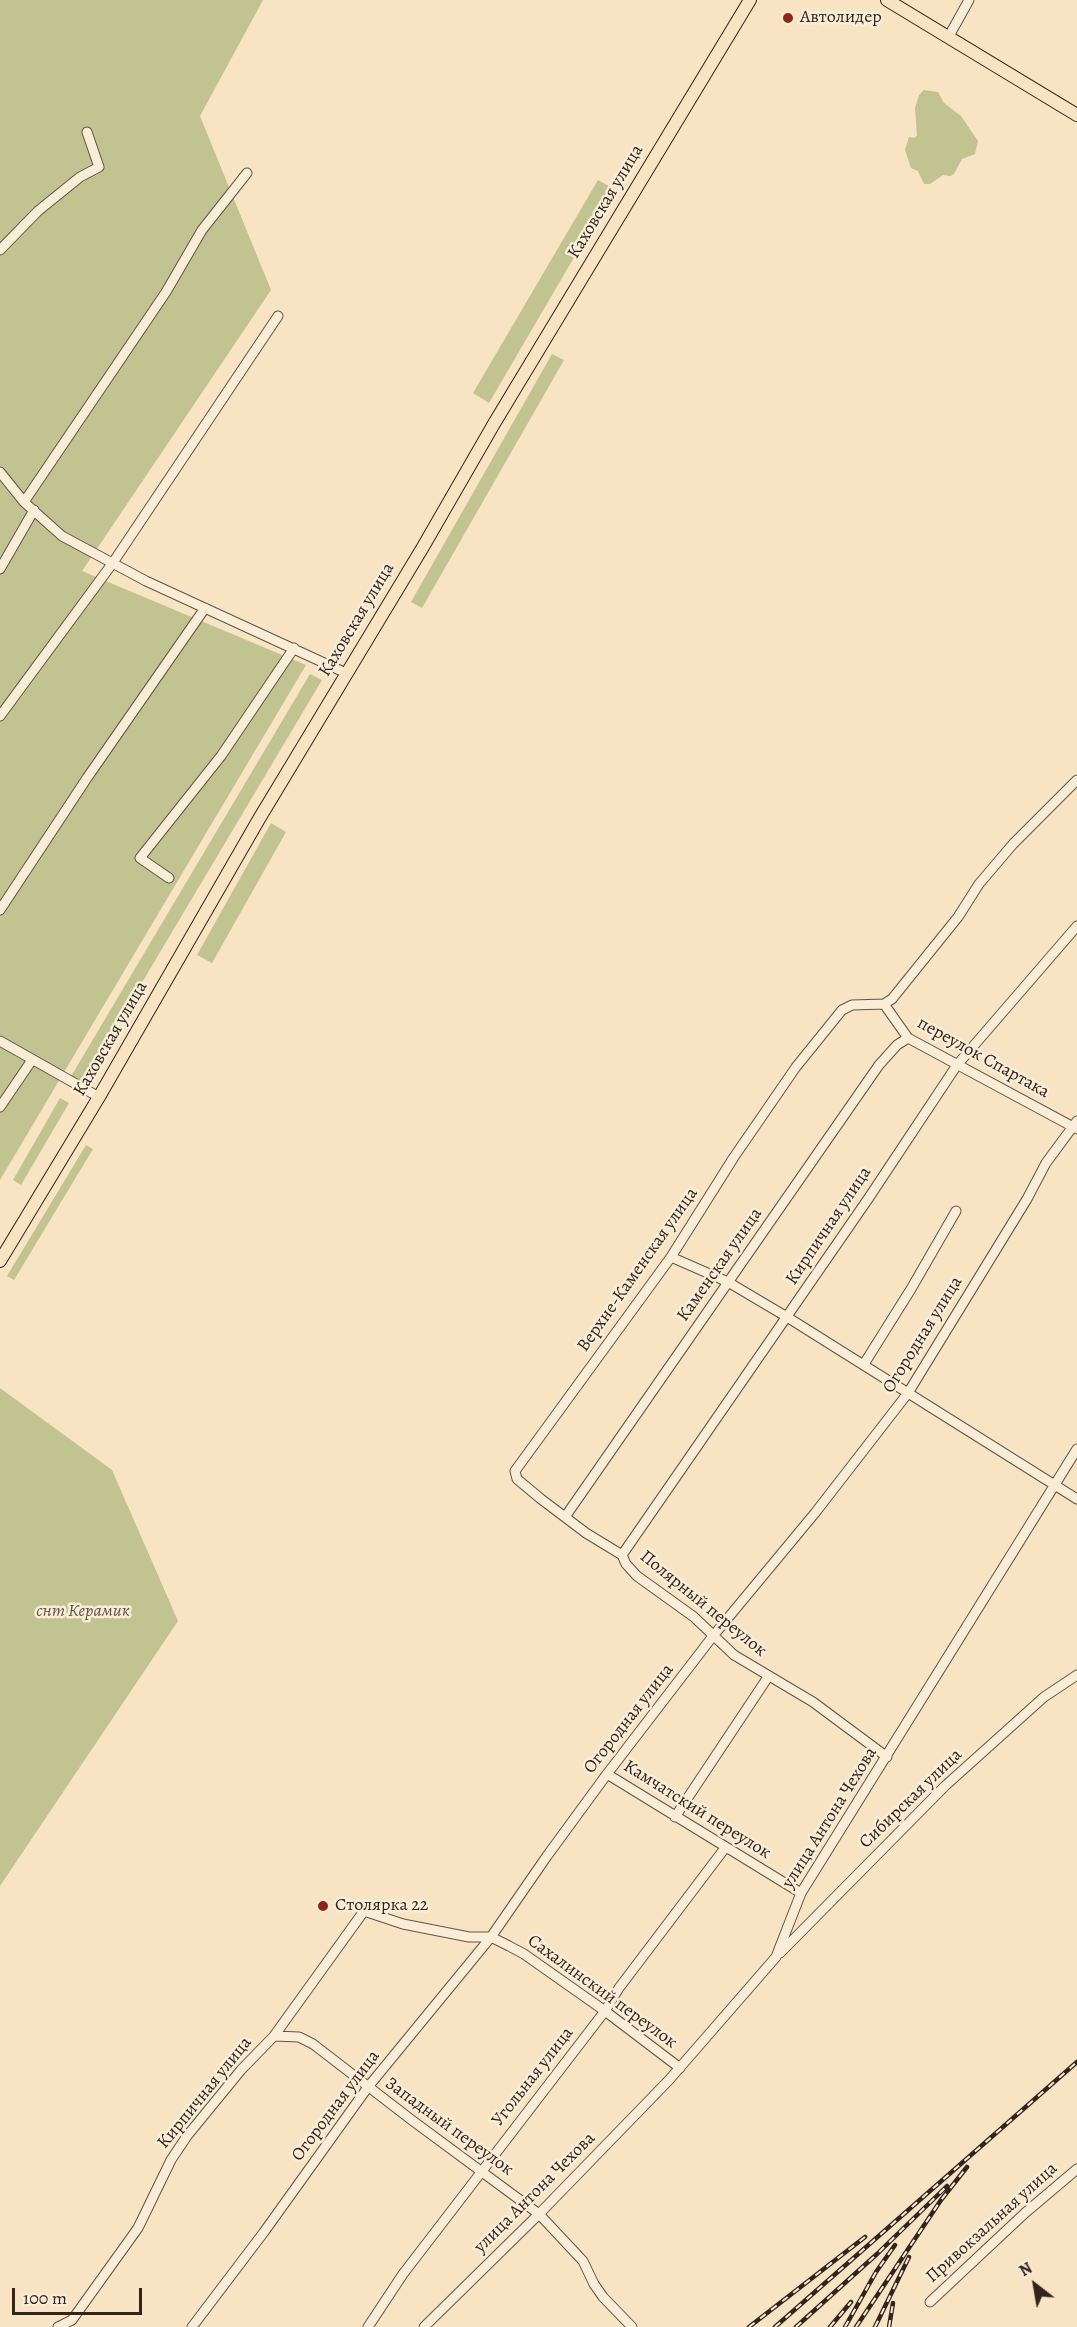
<!DOCTYPE html>
<meta charset="utf-8">
<style>
body{margin:0}
#map{position:relative;width:1077px;height:2327px;overflow:hidden;background:#f8e4c3;font-family:Alegreya,serif}
canvas{display:block}
.north{position:absolute;left:1005px;top:2255px;width:60px;height:60px;-webkit-text-stroke:4px #faedd8;paint-order:stroke;rotate:329deg;font-size:16px;font-weight:700;line-height:24px;text-align:center;color:#30241c}
.north::after{content:'';display:block;margin:auto;width:21px;height:27px;background:#30241c;clip-path:polygon(50% 0,100% 100%,50% 72%,0 100%)}
.scale{position:absolute;left:12px;top:2288px;width:130px;height:27px;box-sizing:border-box;border:3px solid #30241c;border-top:0;padding-left:8px;font-size:18px;line-height:21px;white-space:nowrap;color:#30241c;-webkit-text-stroke:4px #faedd8;paint-order:stroke}
</style>
<div id="map">
<canvas width="1077" height="2327"></canvas>
<div class="north">N</div>
<div class="scale">100 m</div>
</div>
<script>
const ctx = document.querySelector('canvas').getContext('2d');
ctx.lineJoin = 'round';
function paint(path, color) {
  ctx.fillStyle = color;
  ctx.fill(path, 'evenodd');
}
function shape(rows) {
  const path = new Path2D();
  for (const r of rows) {
    path.moveTo(r[0], r[1]);
    for (let i = 2; i < r.length; i += 2) path.lineTo(r[i], r[i + 1]);
  }
  return path;
}
function strokePath(path, color, width, dash) {
  ctx.strokeStyle = color;
  ctx.lineWidth = width;
  ctx.lineCap = dash ? 'butt' : 'round';
  ctx.setLineDash(dash || []);
  ctx.stroke(path);
}
function write(font, color, halo, rows, align = 'center') {
  ctx.font = font + ' Alegreya,serif';
  ctx.lineWidth = 5;
  ctx.setLineDash([]);
  ctx.textBaseline = 'middle';
  ctx.strokeStyle = halo;
  ctx.fillStyle = color;
  for (const [text, x, y, turn = 0] of rows) {
    ctx.save();
    ctx.translate(x, y);
    ctx.rotate((+turn || 0) * Math.PI / 180);
    ctx.textAlign = isNaN(turn) ? turn : align;
    if (halo) ctx.strokeText(text, 0, 0);
    ctx.fillText(text, 0, 0);
    ctx.restore();
  }
}
paint(shape([
 [0,0,263,0,200,116,271,290,82,571,306,665,0,1180],
 [924,90,938,92,944,103,961,116,978,141,975,154,962,159,954,174,950,176,943,175,930,184,924,184,918,171,911,168,905,150,909,137,914,138,917,136,915,108,919,95],
 [598,180,614,189,489,403,473,393],
 [552,354,564,360,422,608,411,602],
 [310,674,322,680,81,1085,70,1078],
 [271,823,286,832,212,963,197,955],
 [60,1098,69,1103,21,1185,13,1180],
 [86,1145,93,1149,14,1280,7,1276],
 [0,1388,112,1470,178,1621,0,1886]
]), '#c1c391');
const minor = shape([
 [949,36,969,0],
 [0,250,38,211,80,177,99,167,87,132],
 [0,472,24,502,62,536,146,581,346,673],
 [24,502,166,292,202,230,247,173],
 [0,569,34,510],
 [0,716,112,564,278,316],
 [169,878,140,858,221,756,294,648],
 [0,910,87,778,205,608],
 [884,1004,892,999,958,917,979,884,1013,844,1077,780],
 [884,1004,908,1038,1077,1129],
 [0,1041,99,1097],
 [0,1107,32,1060],
 [671,1257,728,1282,787,1317,1077,1499],
 [864,1364,911,1289,956,1211],
 [565,1517,879,1065,897,1045,908,1038],
 [622,1555,868,1199,957,1065,1077,926],
 [622,1555,586,1533,541,1499,517,1479,515,1471,671,1257,734,1157,796,1067,842,1010,852,1005,884,1004],
 [622,1555,626,1564,637,1576,694,1617,734,1655,813,1702,887,1757],
 [607,1774,801,1893],
 [675,1817,768,1677],
 [780,1953,945,1786,1044,1697,1077,1675],
 [274,2036,299,2037,313,2044,413,2121,539,2214,583,2261,594,2284,603,2297,632,2327],
 [930,2302,1025,2213,1077,2169],
 [58,2327,72,2320,138,2228,171,2160,187,2136,241,2070,274,2036,364,1911,403,1924,469,1937,491,1937,509,1946,524,1954,605,2011,680,2068],
 [192,2327,264,2232,368,2087,491,1937,547,1856,607,1774,713,1636,815,1513,908,1393,1027,1199,1046,1163,1077,1121],
 [368,2327,403,2274,605,2011,619,1988,725,1848],
 [424,2327,539,2214,669,2080,776,1957,801,1893,1077,1449]
]);
const major = shape([
 [887,0,1077,115],
 [0,1261,99,1097,259,819,423,547,495,422,750,0]
]);
strokePath(minor, '#625446', 11);
strokePath(major, '#30241c', 14);
strokePath(minor, '#faedd8', 9);
strokePath(major, '#f8e4c3', 12);
const rail = shape([
 [749,2327,865,2237],
 [775,2327,1077,2062],
 [796,2327,877,2254,947,2186],
 [830,2327,851,2302],
 [845,2327,876,2272,895,2245],
 [856,2327,941,2200,967,2167],
 [875,2327,909,2257],
 [889,2327,893,2303]
]);
strokePath(rail, '#30241c', 4.5);
strokePath(rail, '#faedd8', 2, [7]);
for (const [x, y, r, color] of [
 [788,18,6,"#8f2418"],
 [323,1906,6,"#8f2418"]
]) {
  const dot = new Path2D();
  dot.arc(x, y, r, 0, 2 * Math.PI);
  ctx.fillStyle = color;
  ctx.fill(dot);
  strokePath(dot, '#faedd8', 2);
}
write('18px', '#30241c', '#faedd8', [
 ["Автолидер",800,18],
 ["Столярка 22",335,1906]
], 'left');
write('18px', '#30241c', '#faedd8', [
 ["Каховская улица",606,202,-59],
 ["Каховская улица",357,620,-59],
 ["Каховская улица",111,1039,-60],
 ["переулок Спартака",983,1058,29],
 ["Кирпичная улица",829,1226,-56],
 ["Каменская улица",720,1265,-55],
 ["Верхне-Каменская улица",638,1270,-55],
 ["Огородная улица",923,1335,-58],
 ["Полярный переулок",703,1604,39],
 ["Огородная улица",629,1719,-52],
 ["Сибирская улица",911,1799,-44],
 ["Камчатский переулок",697,1810,32],
 ["улица Антона Чехова",830,1818,-58],
 ["Сахалинский переулок",602,1992,36],
 ["Угольная улица",533,2077,-52],
 ["Кирпичная улица",205,2093,-51],
 ["Огородная улица",336,2106,-53],
 ["Западный переулок",449,2127,36],
 ["улица Антона Чехова",535,2193,-45],
 ["Привокзальная улица",992,2223,-42]
]);
write('italic 18px', '#5c543f', '#faedd8', [
 ["снт Керамик",83,1612]
]);
</script>
